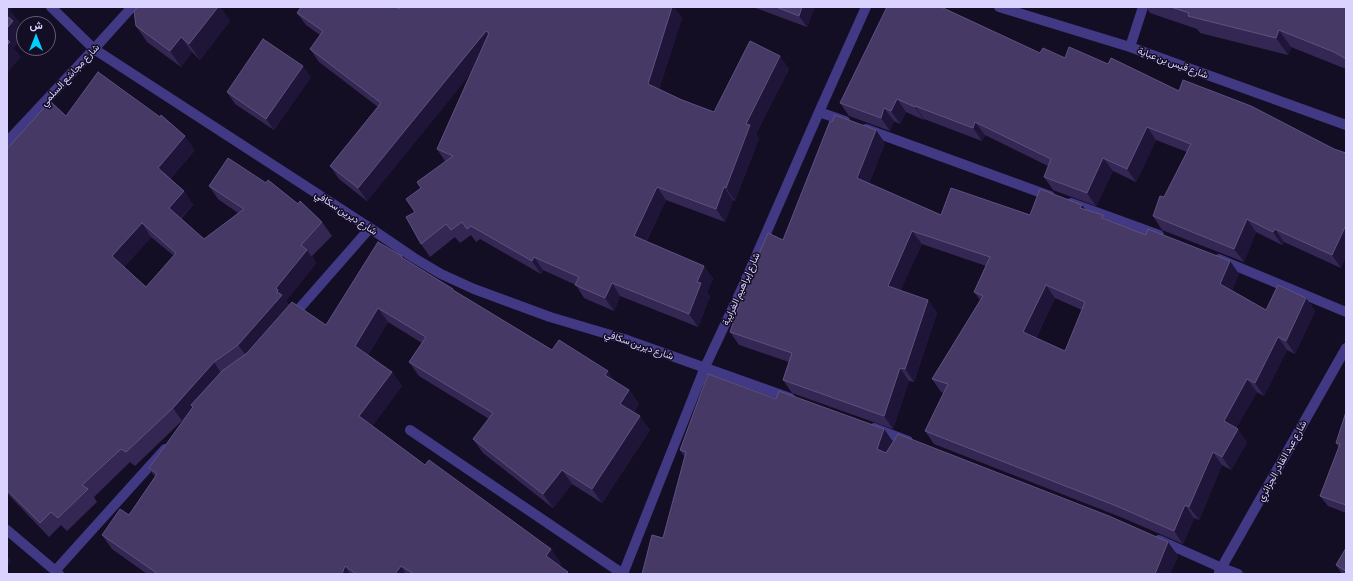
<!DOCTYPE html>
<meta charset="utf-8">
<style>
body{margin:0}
#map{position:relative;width:1353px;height:581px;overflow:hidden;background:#140e25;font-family:"Asap Condensed",Vazirmatn,sans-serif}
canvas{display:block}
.frame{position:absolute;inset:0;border:8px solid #dbd3ff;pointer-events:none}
.north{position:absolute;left:16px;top:16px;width:40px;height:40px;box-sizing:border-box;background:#140e25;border:1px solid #645d7c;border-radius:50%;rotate:0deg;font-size:11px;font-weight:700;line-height:16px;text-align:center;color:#dbd3ff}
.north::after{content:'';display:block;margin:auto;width:14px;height:18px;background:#00d0fe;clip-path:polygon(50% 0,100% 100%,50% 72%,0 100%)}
</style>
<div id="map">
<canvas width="1353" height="581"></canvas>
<div class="frame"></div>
<div class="north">ش</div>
</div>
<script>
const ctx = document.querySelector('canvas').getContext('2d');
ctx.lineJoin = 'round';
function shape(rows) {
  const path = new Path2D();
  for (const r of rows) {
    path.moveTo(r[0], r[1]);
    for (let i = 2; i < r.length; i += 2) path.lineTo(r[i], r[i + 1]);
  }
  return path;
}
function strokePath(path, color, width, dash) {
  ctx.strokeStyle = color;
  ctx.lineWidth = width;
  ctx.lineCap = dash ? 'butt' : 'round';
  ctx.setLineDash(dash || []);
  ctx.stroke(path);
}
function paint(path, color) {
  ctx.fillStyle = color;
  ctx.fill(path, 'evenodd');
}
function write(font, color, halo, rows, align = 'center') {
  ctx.font = font + ' "Asap Condensed",Vazirmatn,sans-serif';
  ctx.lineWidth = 3;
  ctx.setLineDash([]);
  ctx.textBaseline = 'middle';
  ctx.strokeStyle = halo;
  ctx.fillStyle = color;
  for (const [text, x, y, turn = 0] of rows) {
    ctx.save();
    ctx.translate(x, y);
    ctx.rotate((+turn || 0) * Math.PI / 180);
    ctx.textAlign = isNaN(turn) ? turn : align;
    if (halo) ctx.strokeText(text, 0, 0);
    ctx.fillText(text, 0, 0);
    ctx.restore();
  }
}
strokePath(shape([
 [51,7,94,49,370,228,414,258,441,274,474,289,550,317,624,339,790,398],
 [999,7,1130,47,1346,125],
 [1130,47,1143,7],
 [819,112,845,121],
 [866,129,1050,196],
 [7,142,94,49,132,7],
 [1071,203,1159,235],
 [1219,259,1346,312],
 [291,318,370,228],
 [874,428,908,441],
 [410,430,623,574],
 [7,530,59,574],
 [1159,540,1222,568,1238,574],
 [55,571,165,449],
 [1219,572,1346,348],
 [623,574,705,367,743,286,819,112,866,7]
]), '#423985', 10);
paint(shape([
 [138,7,220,7,230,21,200,60,192,52,181,67,147,42,136,26],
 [401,7,674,7,682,18,659,89,682,100,714,112,789,69,756,134,759,138,735,201,733,200,725,222,666,200,646,242,704,266,713,279,707,292,710,296,698,327,620,296,614,311,584,298,576,285,543,270,541,274,480,239,476,242,471,235,460,243,455,237,430,257,421,244,415,212,421,188,445,161,437,149,471,73,367,201,339,179,330,166,378,107,319,62,310,49,320,35,306,25,297,13,399,9],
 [753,7,815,7,807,27],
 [1146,7,1346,7,1346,69,1291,47,1288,55,1200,33,1197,29,1150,13],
 [1040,53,1108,64,1179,91,1251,106,1341,268,1284,242,1282,245,1256,232,1244,262,1162,230,1153,216,1164,197,1187,152,1156,140,1136,182,1113,171,1096,206,1053,190,1044,177,1048,166,985,135,982,141,924,119,924,120,906,112,900,124,894,121,890,131,849,116,840,103],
 [311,77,274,130,235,104,227,92],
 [66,116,195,150,170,179,184,191,193,205,181,219,204,239,238,213,218,199,209,186,266,183,298,204,322,222,332,236,312,256,316,263,286,301,289,305,326,325,402,256,404,259,456,292,552,350,615,382,629,390,639,404,634,412,650,430,602,503,572,484,553,508,483,453,473,439,489,419,419,376,409,362,422,343,388,322,368,355,392,372,402,386,372,426,425,465,551,549,561,564,559,566,569,574,147,574,112,549,102,535,129,515,155,477,149,468,187,416,135,466,130,462,94,497,97,502,67,531,61,525,49,537,7,493,7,149],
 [151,237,174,256,146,287,124,267],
 [885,143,869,183,941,215,1030,215,1082,205,1085,209,1106,219,1146,235,1230,261,1239,274,1232,290,1266,310,1306,298,1315,311,1295,354,1287,350,1264,396,1257,392,1236,428,1247,442,1231,470,1222,465,1199,520,1194,518,1183,544,1123,518,934,444,925,431,944,393,941,392,932,379,980,300,974,292,986,266,922,244,900,290,928,300,937,313,914,382,909,381,893,429,792,393,783,380,789,362,739,345,730,332,783,240],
 [1055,298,1082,310,1065,351,1036,338],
 [776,399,884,429,893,442,1168,542,1178,556,1170,574,642,574,663,538,685,457,680,450],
 [1346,412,1346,513,1328,506,1320,496,1339,448,1336,443],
 [1346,548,1346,574,1342,574,1336,565]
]), '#342754');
paint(shape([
 [7,7,12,7,12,8,10,10,20,23,17,26,24,37,14,48,21,57,7,73],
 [218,7,220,7,230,21,200,60,189,44],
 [672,7,674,7,682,18,657,97,648,84],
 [802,7,815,7,807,27,799,16],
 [1279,30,1291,47,1288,55,1276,38],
 [486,31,495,44,367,201,358,188],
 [181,37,192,52,181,67,170,51],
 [780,56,789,69,756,134,759,138,735,201,726,188,746,124],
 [303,66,311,77,274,130,266,119],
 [897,99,906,112,900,124,891,111],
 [915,106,924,119,924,120,915,107],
 [884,108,894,121,890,131,881,118],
 [975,122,985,135,982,141,973,128],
 [1147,127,1156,140,1136,182,1127,169],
 [876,130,885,143,866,190,857,178],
 [185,136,195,150,167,182,158,168],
 [1103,158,1113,171,1096,206,1087,193],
 [657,187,666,200,642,249,634,236],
 [724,187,733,200,725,222,716,209],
 [184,191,193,205,178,221,169,208],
 [1082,205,1091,218,1080,208],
 [1247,219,1256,232,1244,262,1234,249],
 [142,223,151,237,121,270,112,256],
 [1346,225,1346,258,1341,268,1332,255],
 [1275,229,1284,242,1282,245,1273,232],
 [912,231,922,244,897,299,888,286],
 [307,250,316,263,286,301,291,309,248,358,238,345,277,292,276,288],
 [534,257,543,270,541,274,532,261],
 [1230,261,1239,274,1230,297,1220,284],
 [704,266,713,279,707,292,710,296,698,327,689,314,697,282],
 [612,283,620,296,614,311,605,298],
 [1046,285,1055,298,1032,345,1023,332],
 [1306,298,1315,311,1295,354,1286,341],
 [928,300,937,313,914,382,905,369],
 [378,308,388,322,365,360,355,346],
 [1278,337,1287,350,1264,396,1255,383],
 [214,362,223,376,191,405,193,409,182,421,173,408],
 [900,368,909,381,893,429,884,416],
 [608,371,618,385,605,375],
 [392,372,402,386,369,431,359,416],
 [1247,379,1257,392,1233,434,1224,421],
 [629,390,639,404,630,418,620,404],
 [640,416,650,430,602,503,592,489],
 [884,429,894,443,887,462,877,449],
 [1238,429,1247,442,1231,470,1222,457],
 [1213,452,1222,465,1199,520,1189,507],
 [562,470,572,484,553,508,543,494],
 [1185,505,1194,518,1183,544,1174,531],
 [1168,542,1178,556,1170,574,1155,574],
 [551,549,561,564,556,570,546,556],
 [7,556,11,561,7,567],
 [345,566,350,574,342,574],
 [401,566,406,574,395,574]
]), '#1f1539');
const building = shape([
 [138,7,218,7,189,44,181,37,170,51,136,26,134,11,138,7],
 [301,7,396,7,399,9,401,7,672,7,648,84,682,100,714,112,750,41,780,56,746,124,750,125,726,188,724,187,716,209,657,187,634,236,704,266,697,282,701,283,689,314,612,283,605,298,575,285,579,277,534,257,532,261,471,226,467,229,462,222,451,230,446,224,421,244,406,217,415,212,406,199,421,188,417,182,453,156,437,149,489,33,486,31,358,188,330,166,381,103,310,49,323,31,297,13,301,7],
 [776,7,802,7,799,16,776,7],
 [887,7,941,7,1040,53,1043,48,1065,58,1069,47,1108,64,1111,58,1179,91,1183,80,1251,106,1334,149,1346,153,1346,225,1332,255,1275,229,1273,232,1247,219,1234,249,1153,216,1160,196,1164,197,1191,144,1147,127,1127,169,1103,158,1087,193,1044,177,1051,159,975,122,973,128,915,106,915,107,897,99,891,111,884,108,881,118,840,103,887,7],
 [1171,7,1346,7,1346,59,1334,52,1279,30,1276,38,1188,16,1189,13,1171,7],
 [7,16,13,21,7,28,7,16],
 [7,39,10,42,7,45,7,39],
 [263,39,303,66,266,119,227,92,263,39],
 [98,72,160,117,161,115,185,136,158,168,184,191,169,208,204,239,244,209,209,186,228,158,266,183,268,180,298,204,300,201,322,222,301,245,307,250,276,288,278,290,277,292,282,295,238,345,214,362,173,408,126,452,121,449,82,485,88,489,58,518,51,512,40,523,7,490,7,149,50,101,66,116,98,72],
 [142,223,176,253,146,287,112,256,142,223],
 [835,115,876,130,857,178,941,215,951,188,1030,215,1040,189,1082,205,1080,208,1103,215,1102,218,1146,235,1148,229,1230,261,1220,284,1266,310,1278,285,1306,298,1286,341,1278,337,1255,383,1247,379,1224,421,1238,429,1222,457,1213,452,1189,507,1185,505,1174,531,1114,505,925,431,948,384,932,379,983,296,974,292,990,257,912,231,888,286,928,300,905,369,900,368,884,416,783,380,792,353,730,332,747,282,768,233,783,240,830,121,832,122,835,115],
 [1046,285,1085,302,1065,351,1023,332,1046,285],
 [378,242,402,256,401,257,453,289,453,290,552,350,559,340,608,371,605,375,629,390,620,404,640,416,592,489,562,470,543,494,473,439,493,413,409,362,426,337,378,308,355,346,392,372,359,416,425,465,429,460,551,549,546,556,568,572,566,574,414,574,401,566,395,574,356,574,345,566,342,574,158,574,102,535,120,509,129,515,157,474,149,468,193,407,191,405,222,371,247,353,292,302,326,325,378,242],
 [708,374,776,399,779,391,884,429,877,449,886,453,898,434,1109,516,1168,542,1155,574,642,574,652,535,663,538,686,452,680,450,708,374],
 [1346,412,1346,505,1320,496,1340,444,1336,443,1346,412],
 [1346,548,1346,571,1336,565,1346,548]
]);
paint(building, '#463966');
strokePath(building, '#5d527e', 1);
write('10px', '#dbd3ff', '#140e25', [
 ["شارع قيس بن عباية",1173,63,20],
 ["شارع مجاشع السلمي",70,75,-47],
 ["شارع ديرين سكافي",346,213,33],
 ["شارع إبراهيم الغرايبة",741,289,-66],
 ["شارع ديرين سكافي",639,345,19],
 ["شارع عبد القادر الجزائري",1282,461,-61]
]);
</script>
